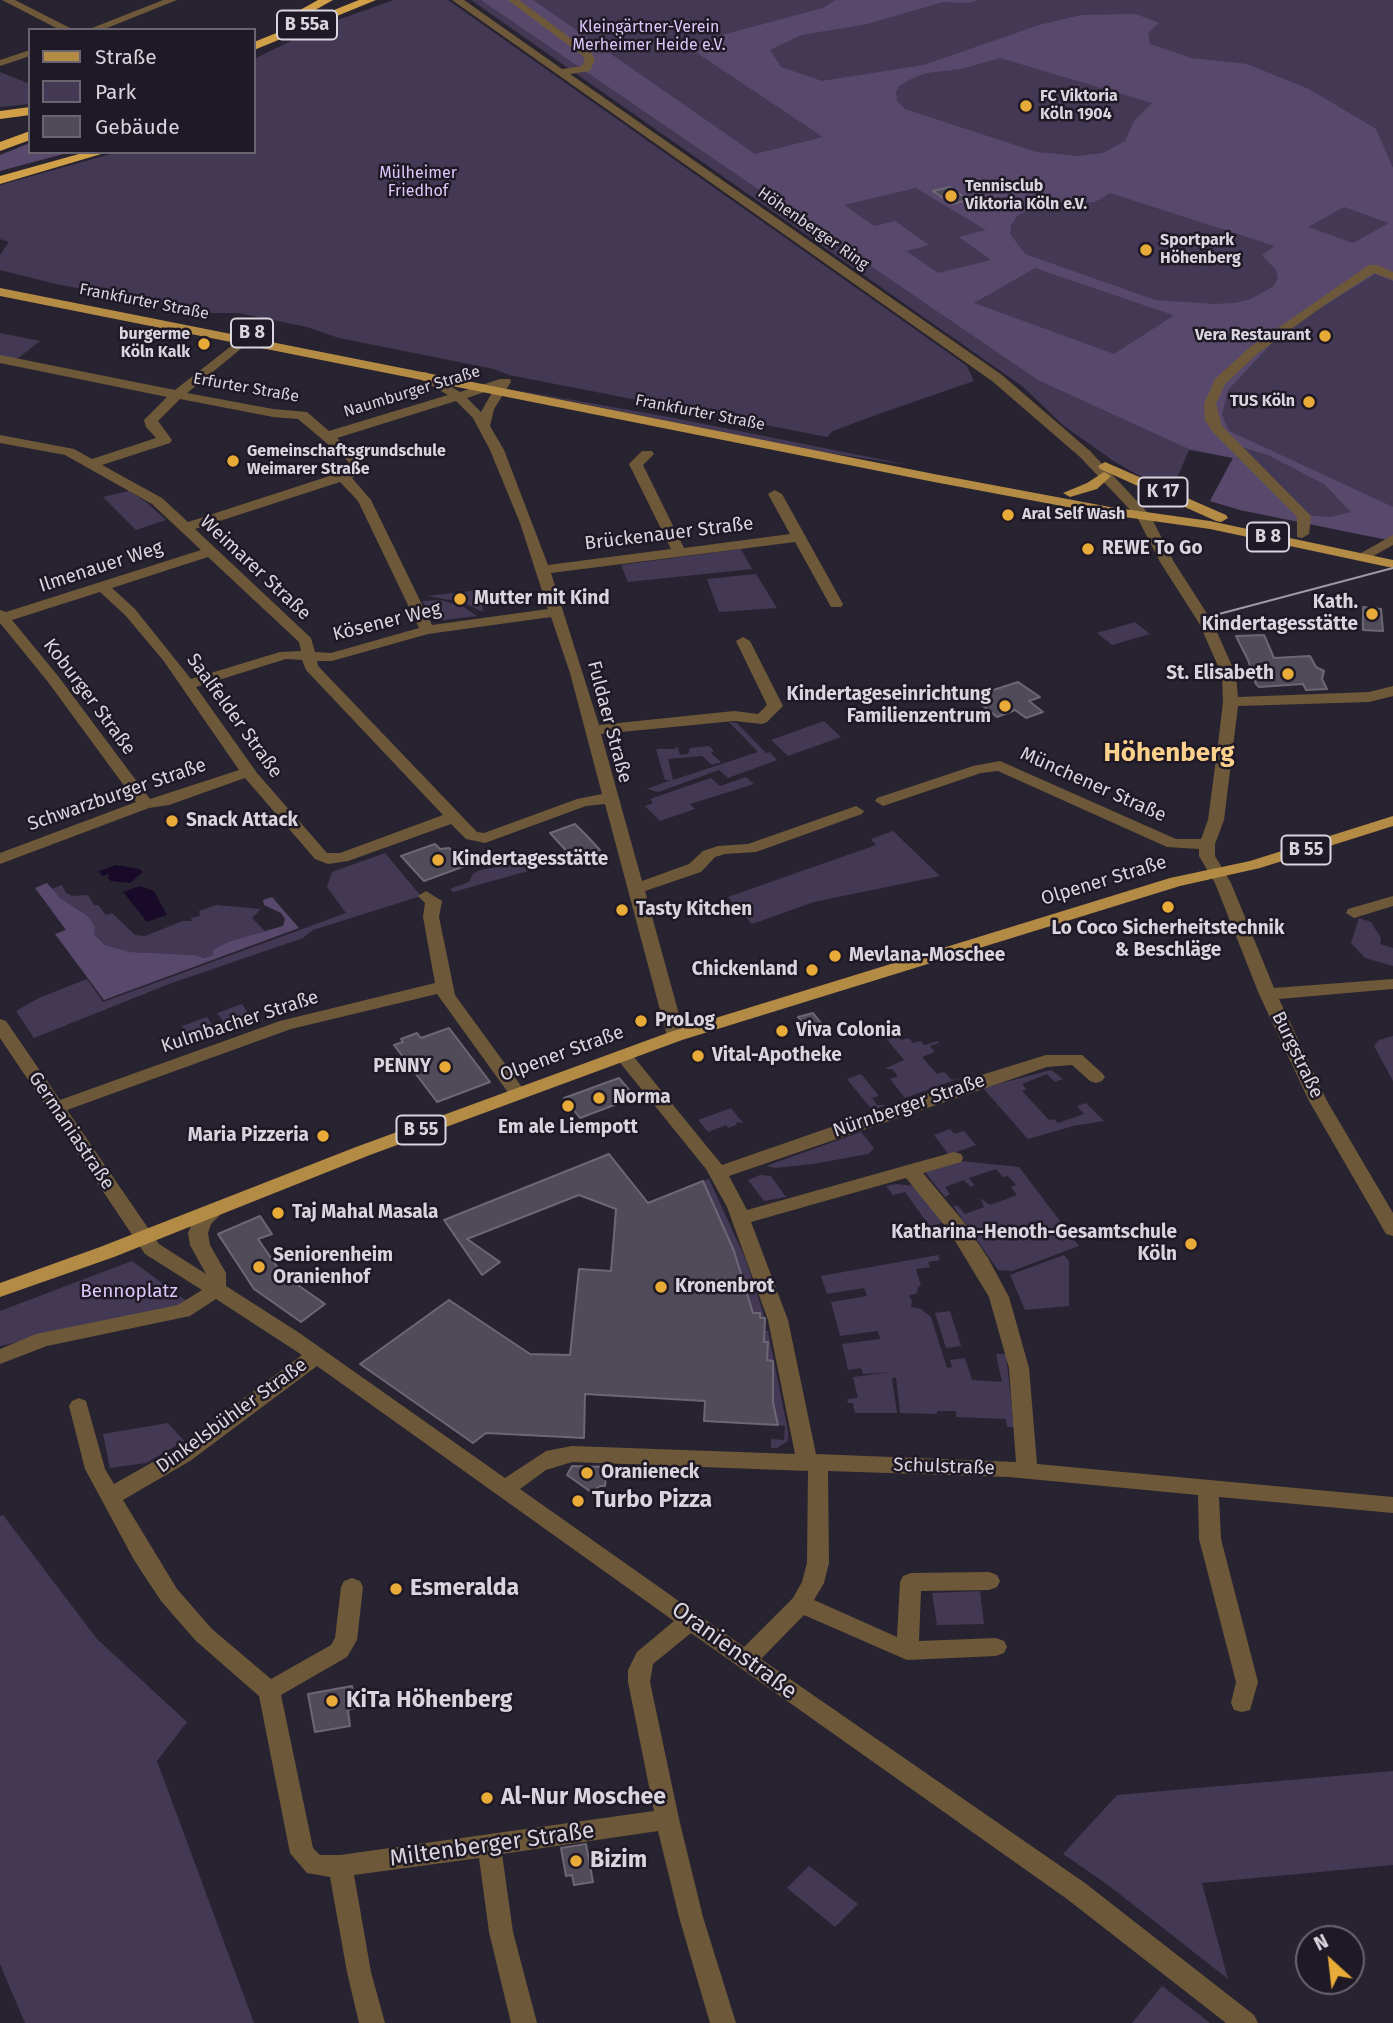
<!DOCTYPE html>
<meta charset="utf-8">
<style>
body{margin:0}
#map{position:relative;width:1393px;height:2023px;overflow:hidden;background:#282330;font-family:"Fira Sans",sans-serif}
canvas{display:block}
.legend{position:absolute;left:28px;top:28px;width:228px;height:126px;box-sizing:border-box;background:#1f1926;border:2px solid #696470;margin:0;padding:9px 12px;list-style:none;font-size:21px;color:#d9d5de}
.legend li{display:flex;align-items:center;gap:14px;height:35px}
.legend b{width:35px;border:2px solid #696470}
.north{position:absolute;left:1295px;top:1925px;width:70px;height:70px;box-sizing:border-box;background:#1f1926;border:2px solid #696470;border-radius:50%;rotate:333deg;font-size:19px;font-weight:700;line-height:28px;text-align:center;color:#d9d5de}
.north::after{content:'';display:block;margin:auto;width:24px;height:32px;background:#e9ab38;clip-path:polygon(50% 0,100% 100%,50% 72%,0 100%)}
</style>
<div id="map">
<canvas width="1393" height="2023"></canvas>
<ul class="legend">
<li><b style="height:9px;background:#b48b45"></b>Straße</li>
<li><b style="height:19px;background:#443955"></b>Park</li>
<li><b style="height:19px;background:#504b59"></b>Gebäude</li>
</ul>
<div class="north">N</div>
</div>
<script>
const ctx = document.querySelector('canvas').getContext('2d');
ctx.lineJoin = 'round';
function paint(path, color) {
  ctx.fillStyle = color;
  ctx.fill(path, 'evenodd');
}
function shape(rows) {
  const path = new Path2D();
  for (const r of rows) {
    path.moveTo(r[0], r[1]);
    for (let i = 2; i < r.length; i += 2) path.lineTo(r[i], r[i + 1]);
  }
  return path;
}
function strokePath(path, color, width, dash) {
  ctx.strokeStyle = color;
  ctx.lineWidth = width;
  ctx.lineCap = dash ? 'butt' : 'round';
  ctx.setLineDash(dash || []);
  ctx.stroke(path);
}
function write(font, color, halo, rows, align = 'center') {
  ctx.font = font + ' "Fira Sans",sans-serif';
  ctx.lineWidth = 5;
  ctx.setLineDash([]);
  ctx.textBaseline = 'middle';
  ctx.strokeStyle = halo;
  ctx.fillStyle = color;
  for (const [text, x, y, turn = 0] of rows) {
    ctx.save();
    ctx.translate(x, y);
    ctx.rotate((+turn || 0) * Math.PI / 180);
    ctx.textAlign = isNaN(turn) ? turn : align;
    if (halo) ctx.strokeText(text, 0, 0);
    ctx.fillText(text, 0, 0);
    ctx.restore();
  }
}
paint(shape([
 [394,0,448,0,967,366,974,381,870,417,833,431,827,437,509,375,494,369,339,338,307,327,238,313,207,313,56,284,0,270,0,255,9,242,0,239,0,185,118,152,254,152,254,59,326,24],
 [471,0,1393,0,1393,541,1240,510,1210,501,1233,458,1189,450,1175,483,1179,491,1172,494,1115,462,1064,426,1022,386],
 [0,72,30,84,30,104,0,107],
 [0,333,40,341,17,359,0,356],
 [510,389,669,417,909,465,822,452],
 [129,491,146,502,166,520,136,530,103,497],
 [741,549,752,569,628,582,621,565],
 [756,574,777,608,719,612,707,579],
 [480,590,483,612,462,602,427,596],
 [440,600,462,606,477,616,435,621,422,601],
 [1135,622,1150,634,1112,645,1097,633],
 [824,721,841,737,788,756,771,740],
 [729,722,737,723,766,753,770,752,777,760,728,778,719,770,658,792,647,789,671,780,665,780,656,749,675,749,677,746,680,755,688,754,690,748,709,746,714,751,711,753,721,762,712,765,702,756,668,759,673,780,758,752],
 [746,777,754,784,690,804,695,809,660,821,645,806,653,803,650,799,711,778,720,786],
 [893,831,940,876,814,902,752,924,728,897,876,845,871,839],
 [532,851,546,866,453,892,450,889,469,882,473,874,480,870,502,866,522,859,527,862,522,855],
 [385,853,421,896,313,930,303,938,169,984,34,1038,16,1011,41,997,87,979,103,1002,346,913,327,887,332,872],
 [62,885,66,893,72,896,88,895,94,905,98,905,106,915,112,913,135,935,145,936,183,921,192,921,191,918,200,916,199,911,216,905,261,909,252,918,265,931,230,941,213,955,204,958,195,955,130,952,105,945,94,934,88,916,60,898,52,889],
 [1359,918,1371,922,1381,938,1380,944,1393,948,1393,966,1365,958,1351,943],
 [242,1004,252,1019,228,1028,217,1013],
 [207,1017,217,1032,192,1041,182,1026],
 [897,1033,901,1040,909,1038,913,1043,921,1041,924,1045,938,1041,939,1043,930,1046,935,1052,922,1057,937,1074,944,1072,952,1080,966,1076,905,1098,890,1079,898,1076,892,1069,884,1069,904,1060,885,1037],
 [1393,1036,1393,1081,1374,1046,1379,1040],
 [1051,1070,1063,1079,1055,1082,1047,1074,1022,1084,1026,1089,1022,1091,1049,1120,1054,1119,1058,1123,1084,1114,1077,1106,1086,1103,1104,1121,1073,1126,1028,1139,983,1088],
 [861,1074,879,1096,872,1098,877,1105,886,1105,872,1110,847,1079],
 [731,1108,743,1123,737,1122,736,1125,728,1128,726,1125,708,1132,698,1120],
 [950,1129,954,1134,964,1131,976,1145,949,1155,934,1135],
 [861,1132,874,1148,868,1154,813,1164,775,1168,766,1166],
 [961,1161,1019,1167,1079,1246,1012,1271,998,1270,953,1206,958,1206,965,1214,984,1207,980,1198,990,1205,1017,1195,1011,1187,1016,1185,1008,1176,1003,1177,996,1169,969,1178,974,1185,971,1187,964,1180,945,1187,950,1194,945,1197,925,1172],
 [760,1175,771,1176,786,1197,764,1201,748,1180],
 [709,1179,745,1258,765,1318,760,1318,760,1313,753,1313,734,1251,703,1181],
 [895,1184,916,1186,944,1222,930,1227,905,1192,893,1195,886,1186],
 [938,1255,940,1260,928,1262,930,1267,916,1269,921,1286,918,1287,917,1293,909,1296,912,1301,911,1307,921,1309,931,1317,947,1368,952,1367,950,1360,965,1358,972,1380,1002,1382,996,1354,1006,1354,1014,1427,1007,1427,1006,1419,956,1417,956,1411,937,1411,937,1414,900,1413,896,1377,892,1378,897,1413,855,1413,853,1403,848,1403,847,1399,858,1398,853,1377,892,1372,863,1374,861,1368,848,1370,842,1344,880,1339,878,1331,840,1336,831,1302,867,1296,864,1288,827,1294,821,1276],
 [1064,1255,1069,1261,1069,1306,1025,1310,1010,1275],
 [132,1261,188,1302,181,1306,0,1346,0,1311],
 [950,1311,961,1346,946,1348,935,1313],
 [764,1331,768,1331,788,1432,788,1441,777,1448,771,1448,771,1439,784,1440,785,1426,778,1425,773,1403,773,1361,767,1360,768,1343,763,1342],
 [168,1423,184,1441,146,1463,110,1468,103,1434],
 [3,1515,97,1639,187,1722,157,1761,254,2023,25,2023,0,1964,0,1516],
 [980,1591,984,1624,937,1625,932,1593],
 [1393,1771,1393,1865,1202,1883,1228,1979,1108,1885,1063,1854,1117,1795],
 [809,1866,858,1904,835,1927,787,1888],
 [1162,1986,1210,2023,1132,2023]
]), '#443955');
paint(shape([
 [481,0,533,0,755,154,823,137,685,45,823,8,836,0,978,0,968,3,943,2,867,24,801,35,770,50,781,67,822,81,924,65,1039,25,1081,15,1136,14,1159,23,1148,33,1150,44,1191,58,1247,64,1309,89,1376,129,1393,168,1393,281,1375,274,1282,332,1228,390,1222,415,1229,431,1393,507,1393,541,1240,510,1210,501,1233,458,1189,449,1038,380],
 [1000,58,1152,103,1134,121,1125,141,1103,153,1078,156,1036,152,905,109,897,101,896,92,899,86,911,79,926,73,961,69],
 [916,188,986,230,959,237,991,260,938,273,906,251,929,245,895,221,874,226,844,205],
 [1110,193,1275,246,1262,255,1276,270,1278,278,1274,286,1251,299,1235,303,1214,304,1155,300,1025,254,1010,234,1011,225,1017,216,1032,208,1066,202,1095,202],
 [1344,207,1389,223,1353,243,1308,227],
 [1035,268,1173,315,1173,316,1114,354,974,303],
 [1242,447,1268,455,1324,484,1351,512,1331,517,1306,515],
 [30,143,30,152,71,152,0,171,0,155],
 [47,883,60,898,88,916,95,927,94,934,105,945,130,952,195,955,204,958,213,955,213,950,230,941,283,926,285,919,281,913,264,905,263,900,272,897,299,928,104,1000,55,934,66,930,35,888]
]), '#58496c');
paint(shape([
 [116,865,139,869,143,872,130,883,111,881,108,878,109,874,102,876,99,871],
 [140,886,154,891,167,915,147,922,123,892]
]), '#180a28');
const building = shape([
 [950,187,968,200,952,204,933,191,950,187],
 [1363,607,1381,609,1383,631,1363,630,1363,607],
 [1264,635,1274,658,1310,656,1316,667,1324,671,1322,679,1327,689,1306,690,1303,684,1259,687,1256,684,1248,660,1236,636,1264,635],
 [1018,682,1040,697,1029,701,1043,712,1026,718,1015,710,997,717,972,697,1018,682],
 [575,824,587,836,600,850,574,859,550,833,575,824],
 [435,844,440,849,449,848,454,853,461,850,473,863,424,881,401,856,435,844],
 [813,1013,825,1028,811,1033,798,1017,813,1013],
 [449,1028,490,1082,437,1102,394,1045,403,1042,401,1039,417,1033,421,1038,449,1028],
 [619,1078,635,1097,580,1118,564,1098,619,1078],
 [609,1154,648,1203,703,1181,734,1251,753,1313,760,1313,760,1318,765,1318,764,1342,768,1342,767,1360,773,1361,773,1403,778,1425,704,1421,705,1401,585,1394,584,1438,486,1433,473,1443,360,1364,449,1300,530,1354,570,1355,579,1269,611,1271,616,1209,579,1195,467,1239,500,1262,482,1275,444,1220,609,1154],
 [260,1216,272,1234,258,1239,282,1274,325,1304,301,1322,254,1289,218,1234,260,1216],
 [572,1466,607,1467,605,1486,600,1486,591,1492,567,1475,572,1466],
 [352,1686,355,1708,348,1710,350,1726,315,1732,308,1694,352,1686],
 [586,1844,593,1882,574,1885,572,1875,566,1876,561,1848,586,1844]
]);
paint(building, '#504b59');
strokePath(building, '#6c6675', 2);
paint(shape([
 [2,0,15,0,74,30,60,30,2,0],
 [163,0,177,0,102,30,87,30,163,0],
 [452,0,464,0,562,69,582,66,585,59,583,56,508,0,519,0,592,54,595,59,590,71,570,74,1002,375,1090,451,1150,515,1174,562,1213,623,1236,675,1238,697,1369,692,1393,686,1393,696,1369,702,1238,706,1224,820,1215,844,1215,856,1231,883,1274,988,1393,979,1393,989,1279,999,1327,1101,1393,1213,1393,1236,1386,1234,1309,1101,1259,994,1215,883,1199,856,1199,849,1167,847,998,771,981,773,883,806,875,801,877,798,973,766,1000,761,1176,839,1201,839,1208,820,1218,744,1223,702,1222,675,1199,623,1160,562,1137,517,1080,457,992,381,452,0],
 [30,50,30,56,0,66,0,60,30,50],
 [1369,265,1377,265,1393,272,1393,280,1374,273,1323,306,1257,354,1225,384,1216,404,1222,426,1311,516,1309,534,1302,538,1297,537,1297,517,1212,431,1205,420,1204,404,1215,379,1249,348,1369,265],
 [244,336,248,337,248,343,187,393,273,409,307,412,329,431,448,395,418,378,418,372,426,372,460,392,500,379,510,379,511,382,494,409,490,426,504,450,548,565,671,549,629,464,642,451,652,451,654,454,643,465,684,548,790,534,768,494,775,490,782,494,843,604,841,607,831,607,795,542,551,573,599,725,734,711,758,714,767,705,736,641,743,637,750,641,783,706,767,722,762,724,734,721,601,734,642,881,689,864,703,851,718,846,748,844,856,806,864,811,862,814,756,852,725,854,715,857,701,872,645,891,685,1036,682,1040,676,1042,667,1036,605,804,586,806,485,843,466,839,451,824,348,861,328,864,315,859,245,778,169,805,149,808,0,864,0,853,136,802,48,682,0,623,0,610,6,612,201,550,152,504,65,455,0,443,0,435,74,449,92,459,156,438,146,427,144,420,167,397,0,363,0,355,175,390,244,336],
 [494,389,481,412,467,398,494,389],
 [180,399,273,417,298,419,348,461,351,469,188,522,162,498,102,465,170,443,172,440,158,421,180,399],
 [456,401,473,418,490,450,520,523,548,609,432,625,371,500,352,478,365,471,361,459,337,438,456,401],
 [340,482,358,501,419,628,331,653,315,652,311,638,195,529,340,482],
 [208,557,299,642,301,651,280,652,191,679,135,609,112,588,208,557],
 [100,592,125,615,163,660,239,770,150,799,58,676,12,620,100,592],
 [551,617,570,673,602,794,577,799,484,833,477,832,318,666,317,661,332,661,428,634,551,617],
 [286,659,302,660,306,670,443,815,340,853,327,853,257,773,196,687,286,659],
 [1393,535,1393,545,1366,560,1361,561,1354,557,1393,535],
 [426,891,442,901,439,917,455,995,524,1090,527,1094,524,1098,512,1098,437,994,291,1029,67,1110,159,1244,206,1274,190,1245,188,1233,196,1215,210,1204,224,1204,226,1209,211,1224,208,1233,210,1245,226,1273,226,1286,298,1332,505,1478,546,1451,572,1446,795,1454,768,1320,727,1207,706,1169,617,1059,614,1055,617,1051,629,1051,722,1165,975,1077,1046,1055,1082,1055,1102,1073,1105,1077,1102,1081,1096,1083,1090,1081,1072,1065,1047,1067,729,1176,747,1210,954,1152,961,1154,963,1158,961,1162,923,1173,963,1221,988,1258,1009,1297,1029,1368,1037,1464,1393,1497,1393,1513,1219,1497,1221,1539,1258,1682,1250,1710,1242,1712,1234,1710,1231,1703,1236,1682,1199,1539,1198,1495,1009,1477,828,1471,829,1563,824,1583,814,1600,897,1637,900,1582,903,1576,911,1573,989,1572,997,1575,1000,1581,997,1587,989,1590,921,1591,919,1641,996,1638,1004,1641,1007,1647,1004,1653,996,1656,907,1660,804,1615,761,1659,1085,1883,1254,2015,1258,2023,1226,2023,1067,1899,691,1633,653,1664,650,1682,679,1819,703,1917,736,2023,710,2023,679,1917,658,1831,502,1854,513,1932,537,2023,511,2023,489,1932,479,1858,354,1875,371,1972,385,2023,359,2023,347,1972,330,1877,307,1873,290,1853,259,1696,196,1641,161,1601,134,1560,85,1469,69,1406,72,1401,79,1398,86,1401,105,1469,114,1484,176,1449,302,1355,216,1299,190,1316,47,1346,0,1364,0,1349,36,1334,178,1305,202,1290,145,1254,0,1038,0,1019,6,1021,60,1100,280,1021,435,983,423,917,425,903,418,896,426,891],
 [906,1178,949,1231,989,1297,1009,1368,1016,1462,816,1454,788,1320,751,1222,906,1178],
 [317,1366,674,1621,637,1652,628,1670,628,1682,654,1811,340,1855,320,1855,313,1848,281,1695,347,1657,357,1640,363,1587,360,1581,352,1578,344,1581,341,1587,335,1638,331,1645,271,1679,212,1629,177,1589,123,1500,190,1461,317,1366],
 [572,1462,808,1471,807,1563,802,1582,793,1598,744,1647,520,1489,546,1470,572,1462],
 [1393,896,1393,906,1354,918,1346,913,1348,909,1393,896]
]), '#6d5939');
paint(shape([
 [0,288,934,474,1110,507,1210,521,1393,560,1393,568,1210,529,1110,515,934,482,0,296,0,288],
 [1105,462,1226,515,1228,518,1221,522,1216,521,1100,469,1098,466,1105,462],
 [1104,472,1111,476,1097,489,1070,497,1063,493,1087,483,1104,472],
 [1393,816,1393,826,1260,868,1180,886,682,1040,370,1155,114,1257,0,1297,0,1283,100,1247,356,1147,670,1032,1170,878,1250,861,1393,816]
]), '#b48b45');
paint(shape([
 [318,0,333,0,292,23,282,20,318,0],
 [359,0,376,0,254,50,254,42,359,0],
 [30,107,30,115,0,119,0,111,30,107],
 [30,131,30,140,0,151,0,142,30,131],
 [86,152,108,152,0,184,0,176,86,152]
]), '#d19f48');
strokePath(shape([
 [1219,614,1393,568]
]), '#9f9ba5', 2);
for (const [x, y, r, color] of [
 [1026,106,7,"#e9ab38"],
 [951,196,7,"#e9ab38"],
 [1146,250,7,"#e9ab38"],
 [1325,336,7,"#e9ab38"],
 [204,344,7,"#e9ab38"],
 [1309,402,7,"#e9ab38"],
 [233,461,7,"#e9ab38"],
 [1008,515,7,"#e9ab38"],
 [1088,549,7,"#e9ab38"],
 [460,599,7,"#e9ab38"],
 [1372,614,7,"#e9ab38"],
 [1288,674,7,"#e9ab38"],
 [1005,706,7,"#e9ab38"],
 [172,821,7,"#e9ab38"],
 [438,860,7,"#e9ab38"],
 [1168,907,7,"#e9ab38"],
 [622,910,7,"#e9ab38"],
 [835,956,7,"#e9ab38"],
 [812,970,7,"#e9ab38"],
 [641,1021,7,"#e9ab38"],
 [782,1031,7,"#e9ab38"],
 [698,1056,7,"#e9ab38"],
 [445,1067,7,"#e9ab38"],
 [599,1098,7,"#e9ab38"],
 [568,1106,7,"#e9ab38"],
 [323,1136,7,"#e9ab38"],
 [278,1213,7,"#e9ab38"],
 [1191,1244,7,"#e9ab38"],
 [259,1267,7,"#e9ab38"],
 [661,1287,7,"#e9ab38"],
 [587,1473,7,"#e9ab38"],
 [578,1501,7,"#e9ab38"],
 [396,1589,7,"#e9ab38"],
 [332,1701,7,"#e9ab38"],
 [487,1798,7,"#e9ab38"],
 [576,1861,7,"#e9ab38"]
]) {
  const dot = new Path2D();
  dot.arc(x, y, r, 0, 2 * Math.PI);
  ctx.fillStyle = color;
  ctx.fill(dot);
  strokePath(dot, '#1f1926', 2.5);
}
write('16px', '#dcc8fa', '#1f1926', [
 ["Kleingärtner-Verein",649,28],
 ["Merheimer Heide e.V.",649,46],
 ["Mülheimer",418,174],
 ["Friedhof",418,192]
]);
write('bold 16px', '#d9d5de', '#1f1926', [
 ["FC Viktoria",1040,97],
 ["Köln 1904",1040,115],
 ["Tennisclub",965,187],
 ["Viktoria Köln e.V.",965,205],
 ["Sportpark",1160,241],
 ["Höhenberg",1160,259],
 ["burgerme",190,335,"right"],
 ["Köln Kalk",190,353,"right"],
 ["Vera Restaurant",1311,336,"right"],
 ["TUS Köln",1295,402,"right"],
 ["Gemeinschaftsgrundschule",247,452],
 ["Weimarer Straße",247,470],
 ["Aral Self Wash",1022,515]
], 'left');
write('16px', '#d9d5de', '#1f1926', [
 ["Höhenberger Ring",813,229,35],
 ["Frankfurter Straße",144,302,11],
 ["Erfurter Straße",246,388,10],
 ["Naumburger Straße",412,392,-17],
 ["Frankfurter Straße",700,413,11]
]);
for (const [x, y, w] of [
 [307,25,60],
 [252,333,42],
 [1163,492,49],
 [1268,537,42],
 [1306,850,49],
 [421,1130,49]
]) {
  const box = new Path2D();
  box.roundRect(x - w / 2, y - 14.5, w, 29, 5);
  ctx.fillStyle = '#1f1926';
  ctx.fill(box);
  strokePath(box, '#d9d5de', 2);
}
write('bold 18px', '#d9d5de', null, [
 ["B 55a",307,25],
 ["B 8",252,333],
 ["K 17",1163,492],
 ["B 8",1268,537],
 ["B 55",1306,850],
 ["B 55",421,1130]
]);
write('19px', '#d9d5de', '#1f1926', [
 ["Brückenauer Straße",669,534,-7],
 ["Ilmenauer Weg",101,567,-18],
 ["Weimarer Straße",255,568,43],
 ["Kösener Weg",387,622,-14],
 ["Koburger Straße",89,697,53],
 ["Saalfelder Straße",234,716,54],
 ["Fuldaer Straße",609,722,75],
 ["Münchener Straße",1093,785,24],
 ["Schwarzburger Straße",117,795,-19],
 ["Olpener Straße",1104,881,-17],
 ["Kulmbacher Straße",240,1022,-18],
 ["Olpener Straße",562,1054,-20],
 ["Burgstraße",1297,1055,64],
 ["Nürnberger Straße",909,1106,-19],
 ["Germaniastraße",71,1131,56],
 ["Dinkelsbühler Straße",232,1416,-36],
 ["Schulstraße",944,1467,2]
]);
write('bold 19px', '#d9d5de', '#1f1926', [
 ["REWE To Go",1102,549],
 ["Mutter mit Kind",474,599],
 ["Kath.",1358,603,"right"],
 ["Kindertagesstätte",1358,625,"right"],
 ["St. Elisabeth",1274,674,"right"],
 ["Kindertageseinrichtung",991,695,"right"],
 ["Familienzentrum",991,717,"right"],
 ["Snack Attack",186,821],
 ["Kindertagesstätte",452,860],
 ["Tasty Kitchen",636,910],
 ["Lo Coco Sicherheitstechnik",1168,929,"center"],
 ["& Beschläge",1168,951,"center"],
 ["Mevlana-Moschee",849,956],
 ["Chickenland",798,970,"right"],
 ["ProLog",655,1021],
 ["Viva Colonia",796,1031],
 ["Vital-Apotheke",712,1056],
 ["PENNY",431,1067,"right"],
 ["Norma",613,1098],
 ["Em ale Liempott",568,1128,"center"],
 ["Maria Pizzeria",309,1136,"right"],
 ["Taj Mahal Masala",292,1213],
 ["Katharina-Henoth-Gesamtschule",1177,1233,"right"],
 ["Köln",1177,1255,"right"],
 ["Seniorenheim",273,1256],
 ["Oranienhof",273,1278],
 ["Kronenbrot",675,1287],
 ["Oranieneck",601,1473]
], 'left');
write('19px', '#dcc8fa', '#1f1926', [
 ["Bennoplatz",129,1292]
]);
write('bold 23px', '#d9d5de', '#1f1926', [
 ["Turbo Pizza",592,1501],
 ["Esmeralda",410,1589],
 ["KiTa Höhenberg",346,1701],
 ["Al-Nur Moschee",501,1798],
 ["Bizim",590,1861]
], 'left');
write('23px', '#d9d5de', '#1f1926', [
 ["Oranienstraße",734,1651,36],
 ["Miltenberger Straße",492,1845,-8]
]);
write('bold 26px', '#fcd18b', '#1f1926', [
 ["Höhenberg",1169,754]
]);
</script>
